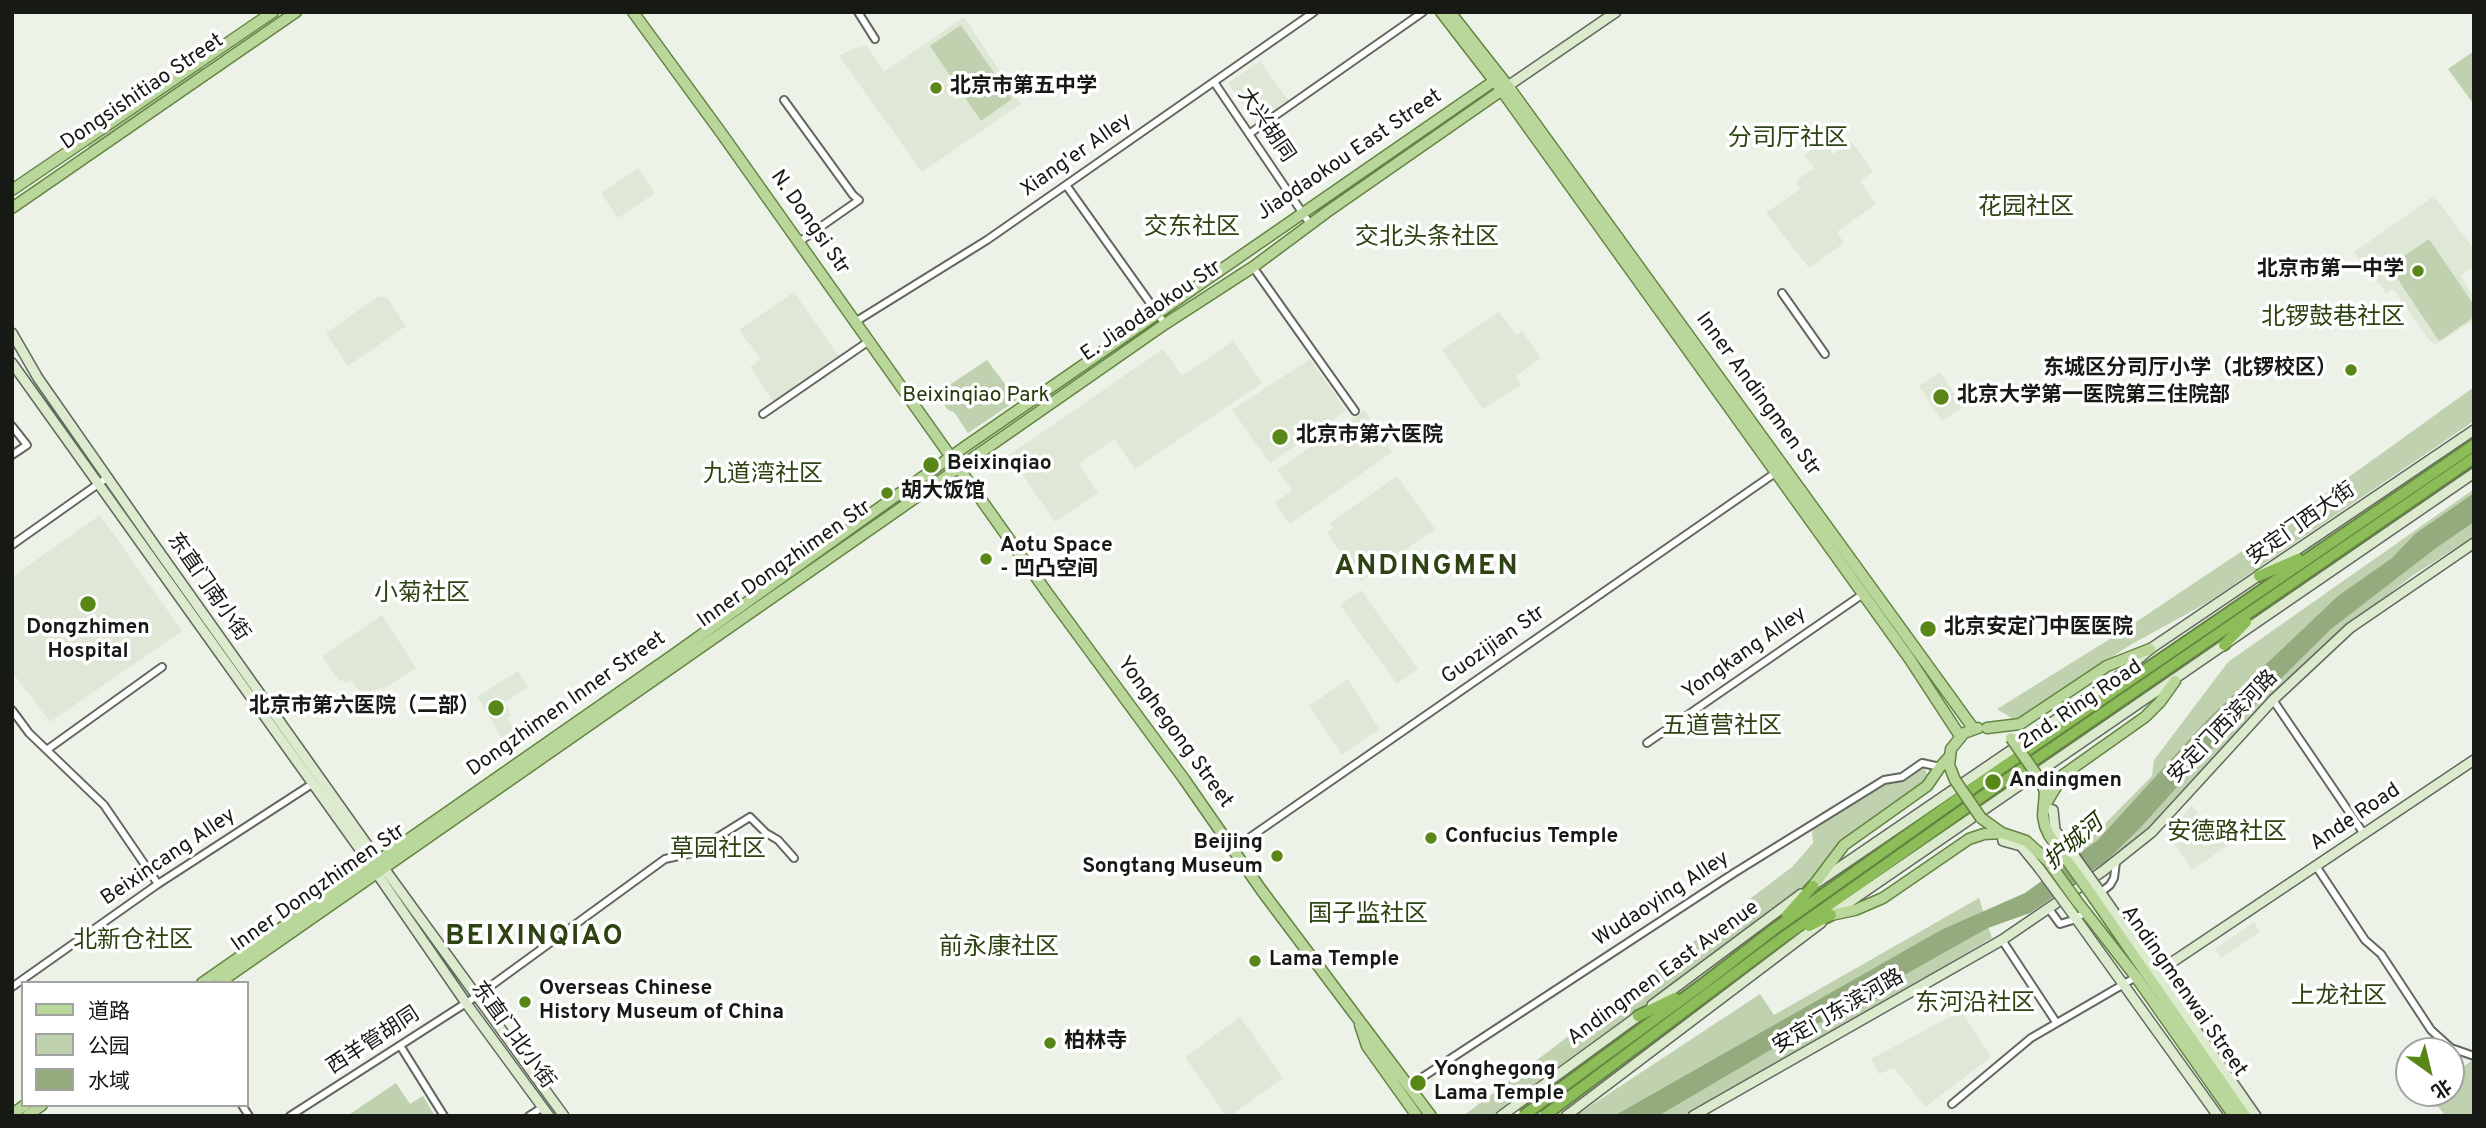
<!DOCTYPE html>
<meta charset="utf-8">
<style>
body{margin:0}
#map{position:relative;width:2486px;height:1128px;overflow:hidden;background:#edf2e8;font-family:Overpass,"Noto Sans SC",sans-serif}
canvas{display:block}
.frame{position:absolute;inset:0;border:14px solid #171915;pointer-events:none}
.legend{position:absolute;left:21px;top:981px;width:228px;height:126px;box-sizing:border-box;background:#fff;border:2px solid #a2a3a1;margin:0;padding:9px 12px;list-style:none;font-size:21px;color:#171915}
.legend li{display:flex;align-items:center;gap:14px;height:35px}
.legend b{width:35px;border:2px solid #a2a3a1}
.north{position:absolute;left:2395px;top:1037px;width:70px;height:70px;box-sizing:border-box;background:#fff;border:2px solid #a2a3a1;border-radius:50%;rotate:146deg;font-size:19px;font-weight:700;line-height:28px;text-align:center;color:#171915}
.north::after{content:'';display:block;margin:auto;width:24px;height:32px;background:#588718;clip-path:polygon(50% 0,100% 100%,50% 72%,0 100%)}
</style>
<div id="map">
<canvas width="2486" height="1128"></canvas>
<div class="frame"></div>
<ul class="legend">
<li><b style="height:9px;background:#bad79b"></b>道路</li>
<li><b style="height:19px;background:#bfd1af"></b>公园</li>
<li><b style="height:19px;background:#93ab7d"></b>水域</li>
</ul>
<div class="north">北</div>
</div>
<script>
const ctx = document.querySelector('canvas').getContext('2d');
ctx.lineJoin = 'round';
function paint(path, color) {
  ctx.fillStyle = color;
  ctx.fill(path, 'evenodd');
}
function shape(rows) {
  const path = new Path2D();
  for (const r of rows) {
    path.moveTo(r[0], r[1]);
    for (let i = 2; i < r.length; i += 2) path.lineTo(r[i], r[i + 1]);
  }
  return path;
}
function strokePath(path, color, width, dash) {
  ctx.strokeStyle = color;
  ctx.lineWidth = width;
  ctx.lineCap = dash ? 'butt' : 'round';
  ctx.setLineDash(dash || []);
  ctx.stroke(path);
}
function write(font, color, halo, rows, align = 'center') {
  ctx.font = font + ' Overpass,"Noto Sans SC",sans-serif';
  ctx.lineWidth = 7;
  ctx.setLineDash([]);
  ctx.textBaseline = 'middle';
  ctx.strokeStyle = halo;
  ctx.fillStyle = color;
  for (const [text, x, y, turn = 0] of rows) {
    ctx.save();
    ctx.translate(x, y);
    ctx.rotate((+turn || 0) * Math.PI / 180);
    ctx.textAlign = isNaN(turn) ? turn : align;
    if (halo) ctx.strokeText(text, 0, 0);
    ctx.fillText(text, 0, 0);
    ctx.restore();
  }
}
paint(shape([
 [964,17,1021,104,922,172,839,56,852,49,867,46,884,72],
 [1260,61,1289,101,1256,124,1228,83],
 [1824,141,1833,154,1851,141,1873,172,1860,181,1876,204,1837,232,1844,243,1809,268,1766,213,1800,189,1796,181,1814,168,1804,155],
 [638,168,655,193,618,218,601,193],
 [2434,196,2474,250,2474,266,2461,276,2474,297,2474,320,2435,345,2429,340,2393,289,2386,293,2354,252],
 [794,292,840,358,775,404,750,367,761,359,739,330],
 [379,296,387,298,406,326,348,366,326,333],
 [1499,312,1516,335,1522,331,1541,358,1516,376,1521,385,1483,409,1442,350],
 [1233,341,1262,383,1135,469,1114,439,1079,464,1098,493,1055,522,1009,455,1163,349,1182,376],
 [1310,359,1346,411,1270,463,1232,410],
 [1940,372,1963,407,1942,421,1919,386],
 [1364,410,1392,452,1290,524,1275,503,1292,490,1277,470],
 [1397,476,1435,529,1361,581,1327,533,1333,528,1330,523],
 [100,515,182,631,50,722,12,672,12,577],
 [1361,590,1418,669,1397,684,1340,605],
 [382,615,416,668,383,689,381,687,369,694,365,690,360,693,351,680,346,683,343,679,340,682,322,656],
 [518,671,528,687,505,702,511,715,507,718,517,733,504,741,477,697],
 [1348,679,1379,729,1342,755,1309,706],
 [2192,805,2206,826,2222,830,2231,843,2192,870,2167,833],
 [2254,922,2260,932,2221,958,2215,949],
 [1961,1011,1991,1057,1925,1107,1894,1068,1879,1074,1871,1059],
 [1240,1017,1283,1078,1230,1116,1226,1116,1185,1057]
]), '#dfe8d7');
paint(shape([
 [961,25,1012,99,981,121,930,46],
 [2474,51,2474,101,2472,102,2448,69],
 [202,67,204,69,89,148,88,145],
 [2429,239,2474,305,2474,317,2439,341,2389,266],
 [987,360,1017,400,968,433,954,412,948,410,936,394],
 [2474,387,2474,421,2205,604,2132,644,2015,720,1997,709,2118,634,2296,515],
 [2474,489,2474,536,2412,576,2334,636,2268,699,2148,829,2098,871,2082,847,2152,776,2154,760,2228,662],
 [1923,767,1929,776,1925,783,1843,841,1811,883,1494,1116,1463,1116,1792,867,1813,843,1812,830,1884,780,1904,780],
 [1979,898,1992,938,1827,1035,1682,1116,1575,1116,1760,994,1774,1015],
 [2474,1059,2474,1116,2446,1116,2426,1093,2451,1093,2451,1076],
 [396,1083,410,1104,423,1096,435,1116,347,1116]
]), '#bfd1af');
paint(shape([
 [2474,493,2474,522,2436,548,2331,629,2226,733,2140,828,2106,861,2030,913,1988,928,1767,1052,1658,1116,1614,1116,1941,930,2025,893,2098,840,2206,721,2338,596,2392,558,2415,534]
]), '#93ab7d');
const street = shape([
 [858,12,875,39],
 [1214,82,1310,224],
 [784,100,853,195,859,200,799,242],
 [1249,134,1423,12],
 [1066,185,1165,324],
 [1253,267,1355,411],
 [1782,293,1825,354],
 [855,322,987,240,1314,12],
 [763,414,869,341],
 [12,426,27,445,12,455],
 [12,545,108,477],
 [2273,700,2364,834],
 [12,710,29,733,104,805,158,884],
 [1647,743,1863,594],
 [48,749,162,667],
 [1233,849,1778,471],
 [2316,866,2365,940,2381,954,2431,1030,2451,1048,2474,1056],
 [2100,893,2110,885,2114,878,2116,862],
 [2049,909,2060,924,2073,920,2086,912],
 [2002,940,2056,1022],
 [12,987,158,884,312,784],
 [401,1047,444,1116],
 [1409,1086,1734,873,1884,780,1902,777,1922,763,1940,767],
 [1952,1104,2031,1038,2136,977],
 [242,1105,249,1116],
 [290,1116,477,996,665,859,692,853,750,817,766,833,778,840,794,858],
 [529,1116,543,1107]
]);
const secondary = shape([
 [1508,86,1616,12],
 [12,333,38,378,158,550,378,860,564,1116],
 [12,363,371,865,466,1003,549,1116],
 [2044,807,2053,810,2055,830,2068,847],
 [2002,833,2003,841,2021,846,2039,868],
 [1818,882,2114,680,2150,649,2474,430],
 [2096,886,2256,1116],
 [2067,906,2218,1116],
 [1832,914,2474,473],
 [2150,977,2474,760],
 [1652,1005,1801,894],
 [1501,1116,1641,1014],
 [1566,1116,1821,923],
 [1693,1116,2002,940,2103,871,2152,832,2273,700,2350,628,2474,543]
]);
const primary = shape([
 [633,12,722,134,1048,594,1184,779,1262,891,1431,1116],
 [1441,12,1502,91,1909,658,1960,736],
 [1450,12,1508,86,1973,728],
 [12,190,273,12],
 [12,208,296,12],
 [1987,728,2020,724,2107,666,2150,649],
 [1955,780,1949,765,1951,749,1964,733,1978,728],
 [2041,781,2045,792,2043,816,2045,826,2049,835,2061,852],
 [2044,807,2063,775,2145,717,2160,702,2175,681],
 [1981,818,2002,833,2026,841,2048,861],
 [1813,886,1844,845,1927,786,1940,767,1949,757],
 [2089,891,2245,1116],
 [2076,900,2136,977,2234,1116],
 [1831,915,1855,910,1883,898,1969,839,1984,834,2002,833],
 [202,983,673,655,966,446,1494,81],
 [219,983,1165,324,1253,267,1327,212,1508,86],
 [1360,1025,1367,1046,1417,1116],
 [12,1114,25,1105],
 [27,1116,42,1105]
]);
const highway = shape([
 [2259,576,2298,559],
 [2224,645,2246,622],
 [1787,915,1813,886],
 [1809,926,1831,915],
 [1638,1016,1675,998],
 [1565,1085,1703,984,1773,930,1990,776,2474,445],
 [1572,1095,1781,939,1997,786,2474,458]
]);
strokePath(street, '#62675f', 10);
strokePath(secondary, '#62675f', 12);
strokePath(primary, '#638441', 13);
strokePath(highway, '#638441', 14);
strokePath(street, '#fff', 6);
strokePath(secondary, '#dcebcd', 9);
strokePath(primary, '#bad79b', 10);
strokePath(highway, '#8cbd58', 10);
const secondaryBridge = shape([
 [2068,847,2096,886],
 [2039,868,2067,906]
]);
const primaryBridge = shape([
 [2011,738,2041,781],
 [1955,780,1981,818],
 [2061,852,2089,891],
 [2048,861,2076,900]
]);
const highwayBridge = shape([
 [1523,1116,1565,1085],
 [1544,1116,1572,1095]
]);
strokePath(secondaryBridge, '#62675f', 12, []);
strokePath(primaryBridge, '#638441', 13, []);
strokePath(highwayBridge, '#638441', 14, []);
strokePath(secondaryBridge, '#dcebcd', 9);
strokePath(primaryBridge, '#bad79b', 10);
strokePath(highwayBridge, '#8cbd58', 10);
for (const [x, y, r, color] of [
 [936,88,7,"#588718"],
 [2418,271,7,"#588718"],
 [2351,370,7,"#588718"],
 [1941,397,9,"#588718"],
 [1280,437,9,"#588718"],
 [931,465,9,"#588718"],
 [887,493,7,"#588718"],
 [986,559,7,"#588718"],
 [88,604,9,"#588718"],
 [1928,629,9,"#588718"],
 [496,708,9,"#588718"],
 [1993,782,9,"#588718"],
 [1431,838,7,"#588718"],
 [1277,856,7,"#588718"],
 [1255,961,7,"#588718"],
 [525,1002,7,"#588718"],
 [1050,1043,7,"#588718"],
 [1418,1083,9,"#588718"]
]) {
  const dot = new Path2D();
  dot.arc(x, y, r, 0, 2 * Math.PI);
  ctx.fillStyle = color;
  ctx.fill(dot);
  strokePath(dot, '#fff', 2.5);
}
write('bold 21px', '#171915', '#fff', [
 ["北京市第五中学",950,88],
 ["北京市第一中学",2404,271,"right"],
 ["东城区分司厅小学（北锣校区）",2337,370,"right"],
 ["北京大学第一医院第三住院部",1957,397],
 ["北京市第六医院",1296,437],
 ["Beixinqiao",947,465],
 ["胡大饭馆",901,493],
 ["Aotu Space",1000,547],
 ["- 凹凸空间",1000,571],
 ["Dongzhimen",88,629,"center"],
 ["Hospital",88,653,"center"],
 ["北京安定门中医医院",1944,629],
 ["北京市第六医院（二部）",480,708,"right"],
 ["Andingmen",2009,782],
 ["Confucius Temple",1445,838],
 ["Beijing",1263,844,"right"],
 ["Songtang Museum",1263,868,"right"],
 ["Lama Temple",1269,961],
 ["Overseas Chinese",539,990],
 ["History Museum of China",539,1014],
 ["柏林寺",1064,1043],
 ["Yonghegong",1434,1071],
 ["Lama Temple",1434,1095]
], 'left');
write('21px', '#171915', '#fff', [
 ["Dongsishitiao Street",143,93,-34],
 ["大兴胡同",1265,126,56],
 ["Xiang'er Alley",1077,156,-35],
 ["Jiaodaokou East Street",1350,156,-34],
 ["N. Dongsi Str",809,223,55],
 ["E. Jiaodaokou Str",1152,312,-34],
 ["Inner Andingmen Str",1757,395,54],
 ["安定门西大街",2302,525,-35],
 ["Inner Dongzhimen Str",785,565,-35],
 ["东直门南小街",207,588,55],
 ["Guozijian Str",1494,646,-35],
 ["Yongkang Alley",1745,654,-35],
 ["Dongzhimen Inner Street",567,705,-35],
 ["2nd. Ring Road",2081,706,-34],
 ["安定门西滨河路",2224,728,-46],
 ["Yonghegong Street",1174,733,54],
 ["Ande Road",2356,818,-34],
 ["Beixincang Alley",169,858,-34],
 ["Inner Dongzhimen Str",319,889,-35],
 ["Wudaoying Alley",1662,900,-33],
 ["Andingmen East Avenue",1664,974,-36],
 ["Andingmenwai Street",2183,992,55],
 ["安定门东滨河路",1839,1013,-30],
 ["东直门北小街",512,1036,54],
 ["西羊管胡同",374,1042,-33]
]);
write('21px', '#243a07', '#fff', [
 ["Beixinqiao Park",976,397]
]);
write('italic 23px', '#203603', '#fff', [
 ["护城河",2075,844,-41]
]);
write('24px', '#2d4412', '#fff', [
 ["分司厅社区",1788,140],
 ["花园社区",2026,209],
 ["交东社区",1192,229],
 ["交北头条社区",1427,239],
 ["北锣鼓巷社区",2333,319],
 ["九道湾社区",763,476],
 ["小菊社区",422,595],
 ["五道营社区",1722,728],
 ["安德路社区",2227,834],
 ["草园社区",718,851],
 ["国子监社区",1368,916],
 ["北新仓社区",133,942],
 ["前永康社区",999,949],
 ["上龙社区",2339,998],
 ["东河沿社区",1975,1005]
]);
ctx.letterSpacing = '2px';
write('bold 28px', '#2d4412', '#fff', [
 ["ANDINGMEN",1427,568],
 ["BEIXINQIAO",535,938]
]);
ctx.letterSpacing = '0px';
</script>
